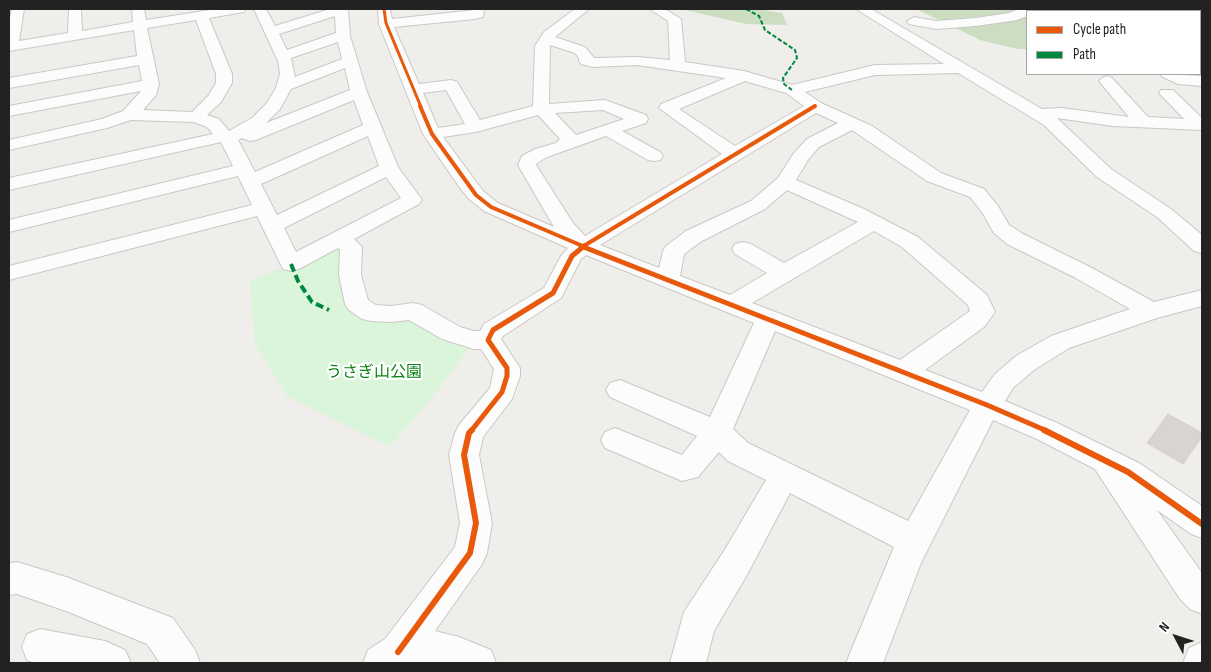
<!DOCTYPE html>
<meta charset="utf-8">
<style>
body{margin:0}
#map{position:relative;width:1211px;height:672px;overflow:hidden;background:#f0eeeb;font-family:"Sofia Sans Condensed",sans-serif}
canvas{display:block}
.frame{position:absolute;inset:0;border:10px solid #222;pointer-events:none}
.legend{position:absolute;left:1026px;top:10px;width:175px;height:65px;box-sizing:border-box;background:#fff;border:1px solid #a7a7a7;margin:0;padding:6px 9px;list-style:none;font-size:15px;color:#222}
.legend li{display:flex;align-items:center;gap:10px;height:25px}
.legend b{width:25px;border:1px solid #a7a7a7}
.north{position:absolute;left:1151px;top:612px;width:50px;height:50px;-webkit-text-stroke:4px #fff;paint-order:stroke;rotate:310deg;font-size:14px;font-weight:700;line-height:20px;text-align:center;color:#222}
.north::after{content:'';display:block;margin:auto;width:18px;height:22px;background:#222;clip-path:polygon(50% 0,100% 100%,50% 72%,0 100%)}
</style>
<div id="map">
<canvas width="1211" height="672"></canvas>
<div class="frame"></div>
<ul class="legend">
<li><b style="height:6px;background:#e8590c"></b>Cycle path</li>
<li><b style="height:6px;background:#00873e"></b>Path</li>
</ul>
<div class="north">N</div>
</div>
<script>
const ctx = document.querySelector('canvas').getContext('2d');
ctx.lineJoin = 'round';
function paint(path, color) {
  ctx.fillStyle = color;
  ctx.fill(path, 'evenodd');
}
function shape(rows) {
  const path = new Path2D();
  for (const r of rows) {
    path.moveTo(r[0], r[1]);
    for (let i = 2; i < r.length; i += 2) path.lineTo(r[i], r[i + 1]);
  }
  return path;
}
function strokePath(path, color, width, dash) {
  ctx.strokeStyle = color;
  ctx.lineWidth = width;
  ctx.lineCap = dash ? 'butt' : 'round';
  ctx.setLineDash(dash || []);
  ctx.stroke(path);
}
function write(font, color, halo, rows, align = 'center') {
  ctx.font = font + ' "Sofia Sans Condensed","Noto Sans JP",sans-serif';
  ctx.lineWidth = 4.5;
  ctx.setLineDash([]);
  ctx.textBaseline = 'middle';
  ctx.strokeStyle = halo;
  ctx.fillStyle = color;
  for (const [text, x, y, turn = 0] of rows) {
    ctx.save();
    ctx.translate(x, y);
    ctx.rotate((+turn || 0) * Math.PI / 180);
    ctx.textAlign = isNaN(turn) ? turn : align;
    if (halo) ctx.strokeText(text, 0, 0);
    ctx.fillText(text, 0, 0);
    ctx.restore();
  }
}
paint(shape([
 [681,9,757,9,782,13,787,25,746,24],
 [916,9,1047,9,1049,11,1027,11,1027,49,1018,49,980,40]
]), '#cbdec1');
paint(shape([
 [338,239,357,304,413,311,474,340,439,389,390,447,287,396,255,344,250,281,291,264]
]), '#daf5da');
strokePath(shape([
 [1200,52,1202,53]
]), '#bfdbe3', 3);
const building = shape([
 [1168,414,1202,433,1202,437,1183,464,1147,443,1168,414]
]);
paint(building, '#d7d4d2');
strokePath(building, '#d3d0cc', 1);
const minor = shape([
 [12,9,24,9,19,41,68,33,69,9,81,9,82,31,133,22,132,9,144,9,146,20,217,9,245,9,244,12,209,18,232,74,232,83,221,102,207,115,219,119,229,131,252,118,267,103,276,88,280,74,278,61,254,9,266,9,275,26,330,9,348,9,350,36,367,92,398,167,422,200,419,204,354,239,362,247,361,275,368,300,376,305,391,306,413,303,422,305,460,327,474,331,480,331,484,324,544,288,561,256,568,248,484,211,469,199,460,188,423,134,379,24,378,9,390,9,392,19,484,9,483,17,475,19,394,27,419,84,451,80,457,82,480,120,533,106,535,46,544,32,575,9,589,9,555,37,585,47,594,58,637,57,670,60,668,21,650,9,665,9,681,19,685,62,744,71,792,85,875,65,944,64,856,9,871,9,1042,109,1062,108,1129,117,1099,81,1102,78,1107,76,1112,78,1148,117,1184,119,1159,93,1161,90,1173,90,1202,118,1202,130,1113,126,1057,118,1111,169,1171,209,1202,235,1202,253,1194,251,1157,217,1097,177,1044,125,958,73,875,75,805,92,821,103,872,126,941,173,984,189,998,206,1009,225,1023,234,1090,267,1154,302,1202,290,1202,306,1157,318,1069,348,1034,370,1013,388,1005,401,1057,423,1139,463,1202,506,1202,538,1191,534,1157,510,1202,573,1202,614,1190,609,1180,599,1095,469,1037,439,993,420,921,563,883,663,846,663,894,547,790,493,748,573,714,631,706,663,670,663,684,612,724,551,766,480,728,461,719,452,698,477,682,481,605,448,601,440,605,432,615,428,682,455,697,436,610,397,606,390,610,383,620,380,710,417,754,323,586,255,581,259,561,298,503,336,501,339,520,368,520,376,512,399,483,437,479,455,492,523,487,553,482,564,435,631,459,637,491,650,496,663,363,663,368,650,385,639,455,547,460,523,449,455,455,433,459,425,490,388,494,369,481,349,474,349,442,339,409,320,391,322,371,321,362,319,349,310,345,304,339,275,340,250,338,248,299,269,291,271,283,269,257,216,9,280,9,266,252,205,238,176,9,232,9,220,233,166,221,142,9,190,9,178,213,134,207,127,194,122,131,120,107,128,9,150,9,140,102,119,123,111,141,91,9,116,9,106,142,81,139,65,9,88,9,78,137,56,134,30,9,51,9,23,12,9],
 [335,16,336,33,287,50,279,34,335,16],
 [196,20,216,74,216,83,208,96,192,112,143,110,156,95,159,84,147,28,196,20],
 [338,42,342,59,295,77,291,58,338,42],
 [550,45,575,53,579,58,579,61,581,64,593,67,637,65,726,78,661,104,659,108,722,154,585,236,573,223,536,165,537,163,547,157,606,136,648,160,654,161,660,160,663,156,660,152,622,131,646,123,648,119,646,115,605,100,549,104,550,45],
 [345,68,350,90,266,123,280,109,291,89,345,68],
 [745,81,786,93,804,106,735,146,679,109,745,81],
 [446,90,465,124,438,128,423,93,446,90],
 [354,100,363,125,255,172,238,140,242,138,250,141,256,140,354,100],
 [603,110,624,119,576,135,555,113,603,110],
 [816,113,838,123,807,139,794,153,778,178,751,201,686,231,666,246,663,251,659,268,600,245,816,113],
 [538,115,560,139,556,143,535,149,522,156,518,165,554,227,498,203,483,191,443,137,476,132,538,115],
 [852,130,927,181,970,197,982,212,994,233,1007,244,1074,277,1130,309,1051,336,1016,356,995,374,982,392,925,370,984,327,995,312,987,295,918,237,864,209,796,180,808,160,819,147,852,130],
 [368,136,379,166,277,215,261,184,368,136],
 [386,177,401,198,296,252,284,228,386,177],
 [787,190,858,222,784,263,751,244,743,242,735,244,732,249,735,254,767,273,730,295,680,276,684,254,702,241,765,209,787,190],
 [874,231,902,247,968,305,970,311,900,360,752,303,874,231],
 [775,331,970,410,908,521,748,443,733,429,775,331],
 [1019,9,1033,9,1032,11,1027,11,1027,16,1017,20,976,26,936,29,909,24,907,21,914,17,936,21,976,18,1009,13,1019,9],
 [1048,9,1069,9,1070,11,1049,11,1048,9],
 [1200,52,1202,52,1202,62,1200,62,1200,52],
 [1160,74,1202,76,1202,86,1178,84,1163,77,1160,74],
 [17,562,66,577,173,618,195,650,200,663,160,663,147,644,66,611,17,594,9,595,9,563,17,562],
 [40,629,105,641,125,650,131,663,35,663,27,660,22,647,27,634,40,629],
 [1202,642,1202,663,1183,663,1189,648,1202,642]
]);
strokePath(minor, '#c9c8c7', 2);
paint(minor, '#fdfcfc');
strokePath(shape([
 [746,9,759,16,765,30,795,50,797,58,783,78,784,84,792,90]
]), '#00873e', 2, [4.5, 2]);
strokePath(shape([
 [291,264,298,281,312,302,329,310]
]), '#00873e', 4, [8, 4]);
strokePath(shape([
 [384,9,386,23,421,107],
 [813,107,815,106]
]), '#e8590c', 3);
strokePath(shape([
 [420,106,432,134,476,195,491,207,585,247],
 [582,247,815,106]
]), '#e8590c', 4);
strokePath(shape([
 [581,246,987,405,1047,431],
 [471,431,502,392,507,376,507,368,488,340,493,330,553,293,572,256,584,246]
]), '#e8590c', 5);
strokePath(shape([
 [1044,430,1128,472,1202,524],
 [398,652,470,553,476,523,464,455,469,433,472,430]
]), '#e8590c', 6);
write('16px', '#0c8416', '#fff', [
 ["うさぎ山公園",374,373]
]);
</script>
